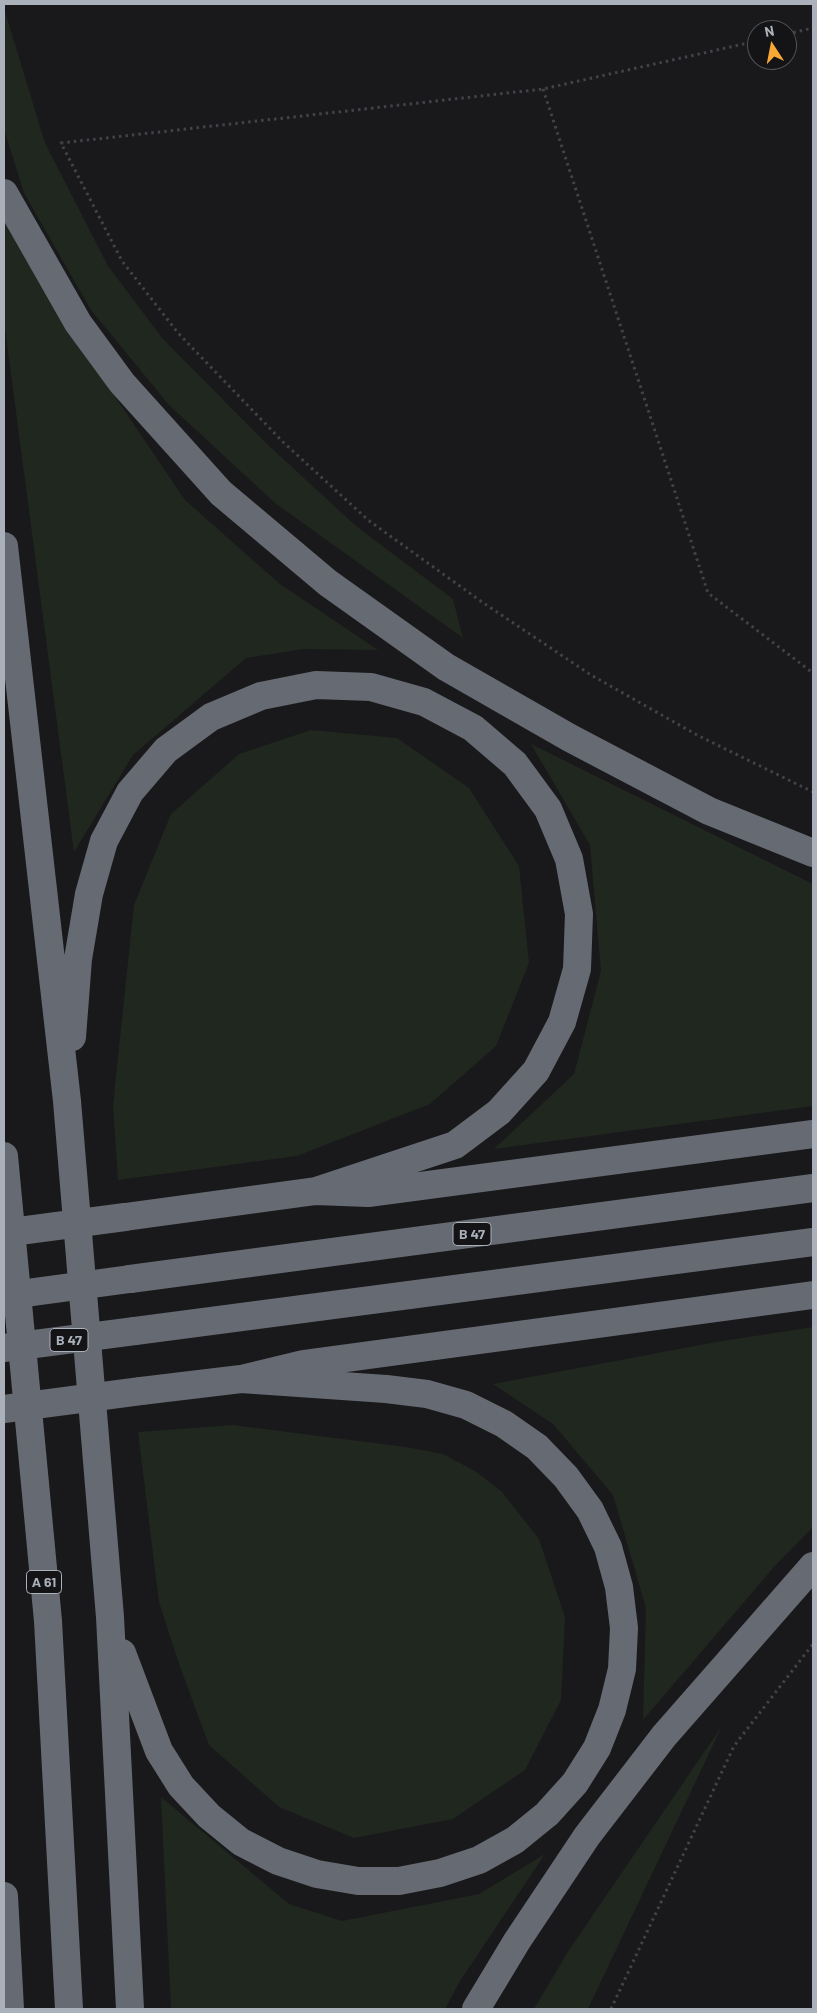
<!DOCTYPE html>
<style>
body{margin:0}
#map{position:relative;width:817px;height:2013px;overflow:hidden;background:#19191b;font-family:Barlow,sans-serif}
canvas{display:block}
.frame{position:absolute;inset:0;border:5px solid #abb1bb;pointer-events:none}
.north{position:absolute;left:747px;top:20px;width:50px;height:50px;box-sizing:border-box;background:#141416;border:1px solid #505358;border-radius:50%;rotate:349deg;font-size:14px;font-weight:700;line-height:20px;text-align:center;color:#abb1bb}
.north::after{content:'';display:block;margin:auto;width:18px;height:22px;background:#f8a835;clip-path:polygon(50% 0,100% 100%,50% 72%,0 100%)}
</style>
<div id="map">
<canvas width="817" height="2013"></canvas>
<div class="frame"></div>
<div class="north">N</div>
</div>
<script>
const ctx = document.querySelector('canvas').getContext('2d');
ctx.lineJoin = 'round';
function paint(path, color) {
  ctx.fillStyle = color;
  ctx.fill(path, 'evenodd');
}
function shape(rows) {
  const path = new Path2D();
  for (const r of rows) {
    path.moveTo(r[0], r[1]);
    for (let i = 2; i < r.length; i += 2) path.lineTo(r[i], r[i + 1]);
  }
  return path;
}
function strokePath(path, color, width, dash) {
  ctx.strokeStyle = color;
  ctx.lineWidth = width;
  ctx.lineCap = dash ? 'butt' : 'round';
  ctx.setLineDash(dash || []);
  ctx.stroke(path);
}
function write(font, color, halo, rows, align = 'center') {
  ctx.font = font + ' Barlow,sans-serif';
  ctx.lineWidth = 5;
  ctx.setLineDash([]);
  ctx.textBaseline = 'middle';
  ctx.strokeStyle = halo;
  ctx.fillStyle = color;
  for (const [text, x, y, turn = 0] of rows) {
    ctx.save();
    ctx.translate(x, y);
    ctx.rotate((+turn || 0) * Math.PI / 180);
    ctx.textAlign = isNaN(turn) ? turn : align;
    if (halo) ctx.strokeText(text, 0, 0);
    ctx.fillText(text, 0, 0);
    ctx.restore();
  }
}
paint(shape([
 [4,8,45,143,108,266,163,339,266,443,356,526,453,599,463,638,275,503,169,405,91,310,24,193,4,129],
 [4,220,45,293,185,500,280,584,378,650,304,649,246,658,133,755,74,852,4,321],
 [311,730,397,738,469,788,519,866,529,963,496,1046,430,1104,297,1156,118,1180,113,1105,134,905,171,814,239,754],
 [531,744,813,884,813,1106,494,1149,574,1074,601,971,590,845],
 [813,1327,813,1527,774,1567,643,1720,646,1608,613,1495,553,1424,493,1384,716,1342],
 [233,1425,406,1447,443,1454,475,1471,501,1491,539,1539,565,1617,561,1700,525,1770,453,1819,354,1838,279,1807,209,1745,179,1664,159,1602,138,1432],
 [722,1726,588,2009,534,2009,569,1950],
 [161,1797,289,1904,342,1921,479,1894,545,1854,460,1981,445,2009,171,2009]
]), '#1f271f');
strokePath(shape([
 [787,34,813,28],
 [757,41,543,89,61,143,122,261,178,333,283,442,368,520,482,602,591,675,697,735,813,792],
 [543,89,708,593,813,673],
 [611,2009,734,1746,813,1644]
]), '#404348', 3, [2.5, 4]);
strokePath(shape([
 [4,193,78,323,122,383,221,493,328,583,446,667,570,738,709,811,813,853],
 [4,546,67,1101,110,1617,130,2009],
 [72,1037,78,959,89,894,104,841,130,792,166,750,211,717,261,696,316,685,371,687,424,702,473,728,515,764,548,809,569,859,579,914,577,969,562,1022,536,1071,499,1112,455,1145,316,1191],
 [4,1156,48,1621,69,2009],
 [125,1217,316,1191,368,1193,813,1134],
 [130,1279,813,1188],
 [135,1331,813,1242],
 [141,1391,241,1379,303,1364,813,1295],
 [122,1653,159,1751,181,1786,209,1816,241,1842,278,1861,317,1874,358,1881,399,1881,440,1873,479,1860,515,1840,547,1814,575,1783,597,1748,612,1710,622,1669,624,1628,619,1587,608,1547,590,1510,566,1477,537,1447,504,1424,466,1405,427,1394,386,1389,241,1379],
 [4,1896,10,2009],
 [476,2009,517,1941,587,1836,664,1736,813,1566]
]), '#666a72', 28);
strokePath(shape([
 [4,1233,125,1217],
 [4,1296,130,1279],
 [4,1348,135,1331],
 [4,1409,141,1391]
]), '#666a72', 28);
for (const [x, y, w] of [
 [472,1234,38],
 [69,1340,38],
 [44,1582,35]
]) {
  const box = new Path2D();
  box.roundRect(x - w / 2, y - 11.5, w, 23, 4);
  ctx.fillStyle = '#141416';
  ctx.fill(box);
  strokePath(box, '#abb1bb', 1);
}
write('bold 14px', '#abb1bb', null, [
 ["B 47",472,1234],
 ["B 47",69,1340],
 ["A 61",44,1582]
]);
</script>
